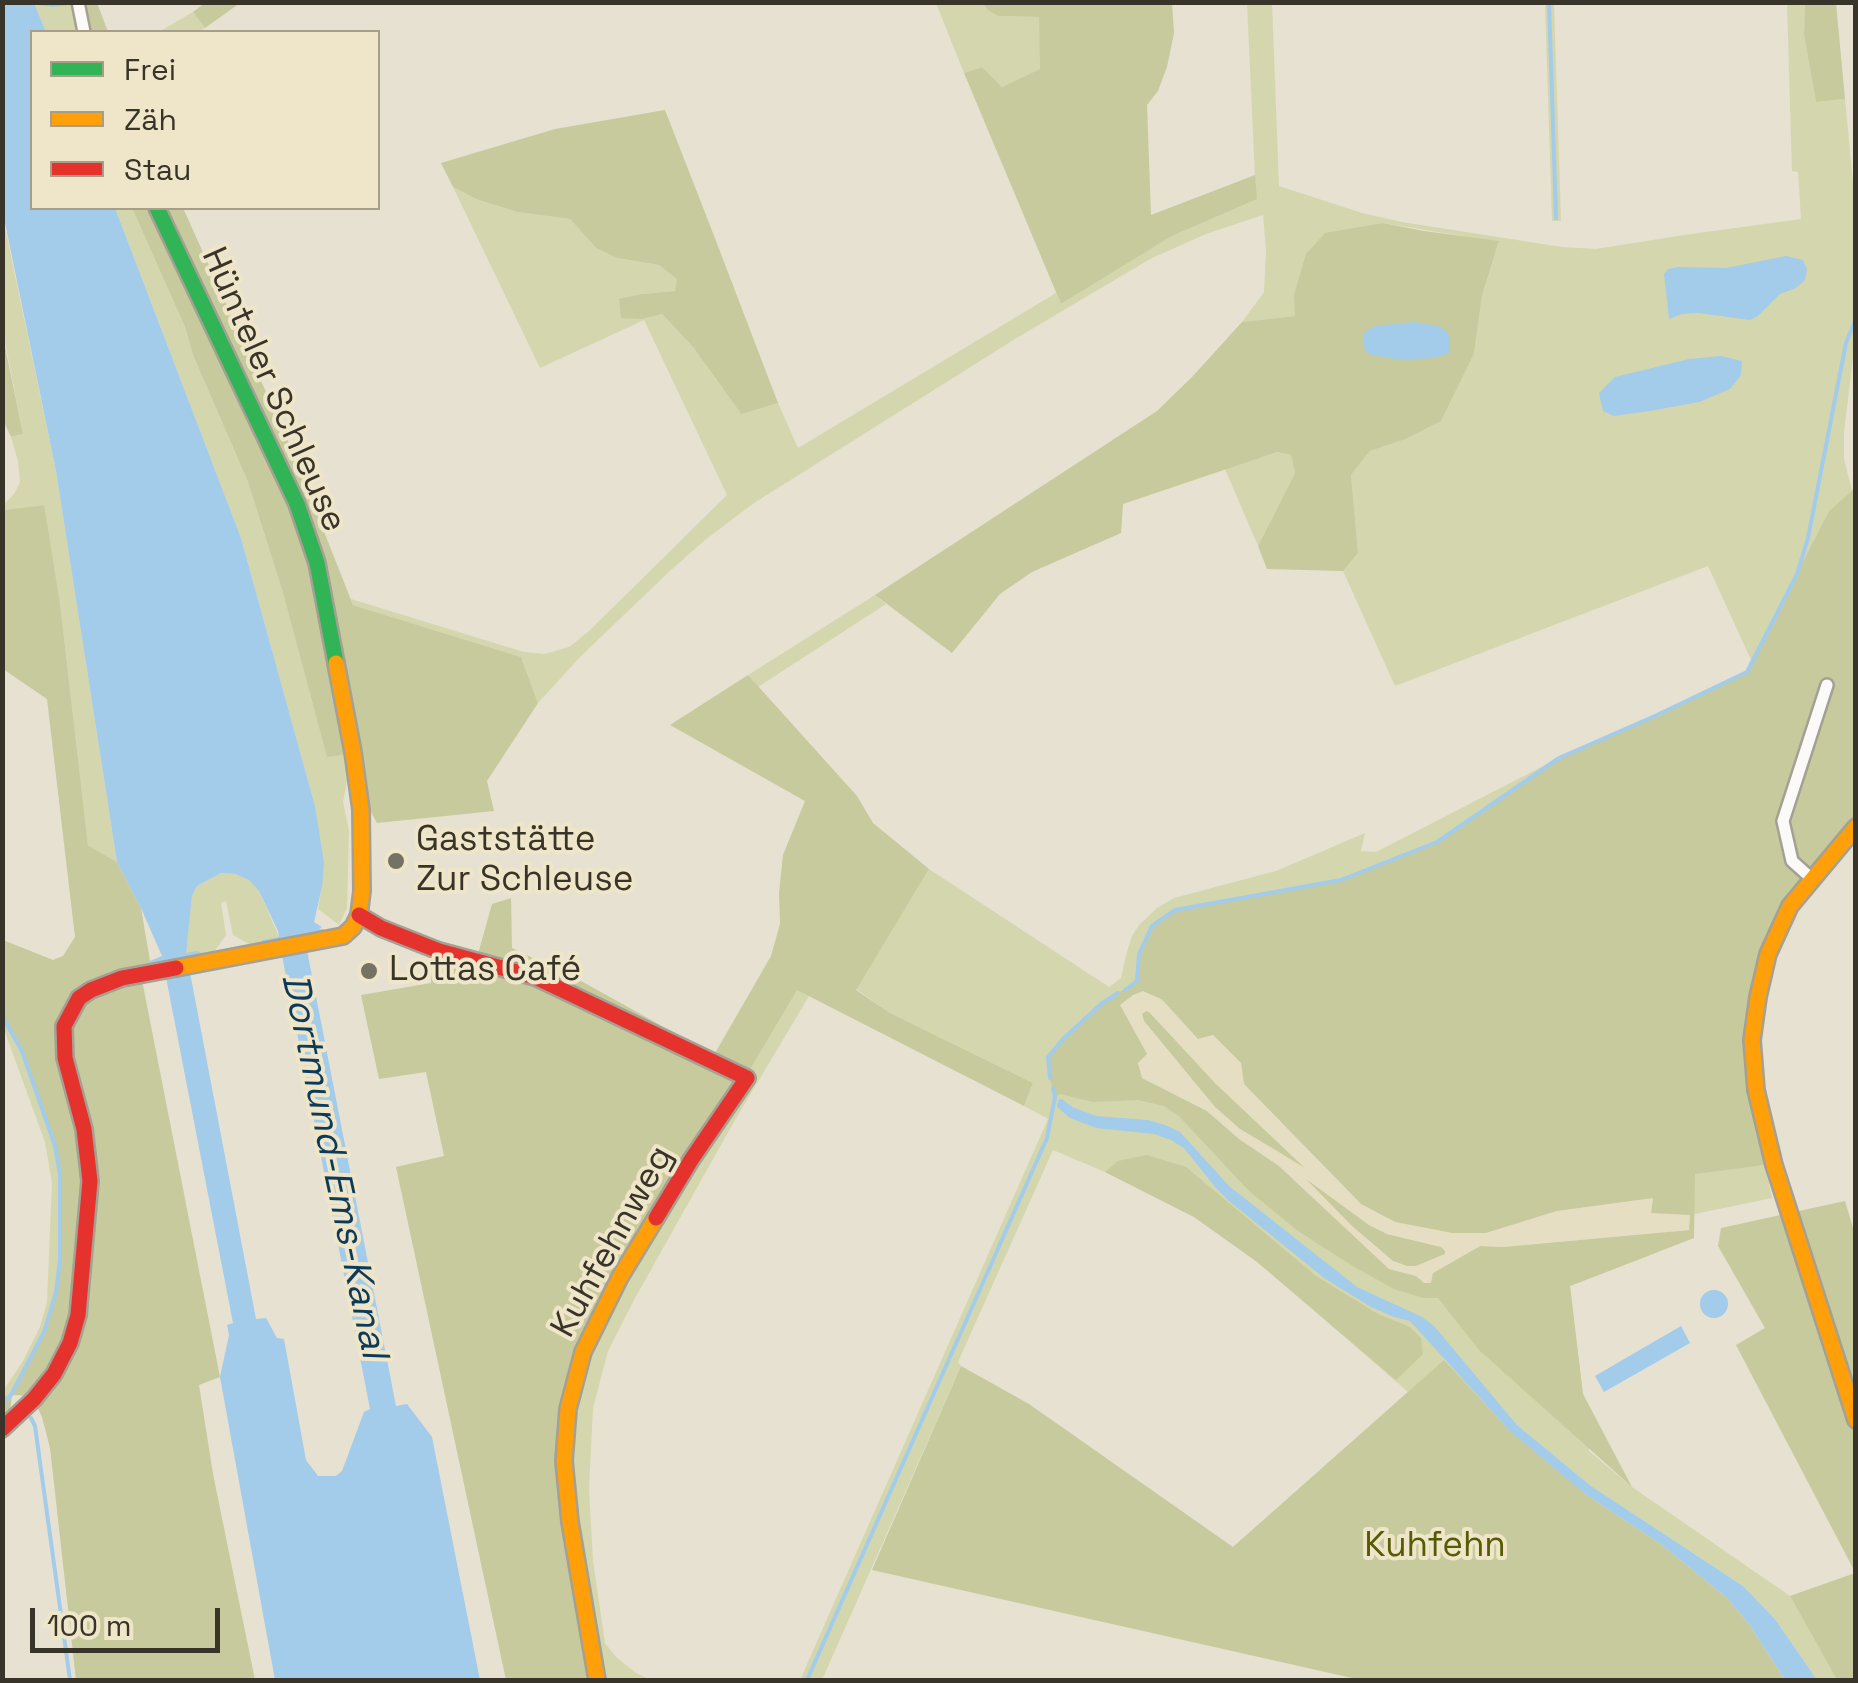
<!DOCTYPE html>
<meta charset="utf-8">
<style>
body{margin:0}
#map{position:relative;width:1858px;height:1683px;overflow:hidden;background:#e6e1d1;font-family:"Space Grotesk",sans-serif}
canvas{display:block}
.frame{position:absolute;inset:0;border:5px solid #383429;pointer-events:none}
.legend{position:absolute;left:30px;top:30px;width:350px;height:180px;box-sizing:border-box;background:#efe5c8;border:2px solid #a69e88;margin:0;padding:12px 18px;list-style:none;font-size:30px;color:#383429}
.legend li{display:flex;align-items:center;gap:20px;height:50px}
.legend b{width:50px;border:2px solid #a69e88}
.scale{position:absolute;left:30px;top:1608px;width:190px;height:45px;box-sizing:border-box;border:5px solid #383429;border-top:0;padding-left:12px;font-size:30px;line-height:35px;white-space:nowrap;color:#383429;-webkit-text-stroke:8px #efe5c8;paint-order:stroke}
</style>
<div id="map">
<canvas width="1858" height="1683"></canvas>
<div class="frame"></div>
<ul class="legend">
<li><b style="height:12px;background:#30b455"></b>Frei</li>
<li><b style="height:12px;background:#ff9f0a"></b>Zäh</li>
<li><b style="height:12px;background:#e5322d"></b>Stau</li>
</ul>
<div class="scale">100 m</div>
</div>
<script>
const ctx = document.querySelector('canvas').getContext('2d');
ctx.lineJoin = 'round';
function paint(path, color) {
  ctx.fillStyle = color;
  ctx.fill(path, 'evenodd');
}
function shape(rows) {
  const path = new Path2D();
  for (const r of rows) {
    if (r.length === 3) {
      path.moveTo(r[0] + r[2], r[1]);
      path.arc(r[0], r[1], r[2], 0, 2 * Math.PI);
      continue;
    }
    path.moveTo(r[0], r[1]);
    for (let i = 2; i < r.length; i += 2) path.lineTo(r[i], r[i + 1]);
  }
  return path;
}
function strokePath(path, color, width, dash) {
  ctx.strokeStyle = color;
  ctx.lineWidth = width;
  ctx.lineCap = dash ? 'butt' : 'round';
  ctx.setLineDash(dash || []);
  ctx.stroke(path);
}
function write(font, color, halo, rows, align = 'center') {
  ctx.font = font + ' "Space Grotesk",sans-serif';
  ctx.lineWidth = 8;
  ctx.setLineDash([]);
  ctx.textBaseline = 'middle';
  ctx.strokeStyle = halo;
  ctx.fillStyle = color;
  for (const [text, x, y, turn = 0] of rows) {
    ctx.save();
    ctx.translate(x, y);
    ctx.rotate((+turn || 0) * Math.PI / 180);
    ctx.textAlign = isNaN(turn) ? turn : align;
    if (halo) ctx.strokeText(text, 0, 0);
    ctx.fillText(text, 0, 0);
    ctx.restore();
  }
}
paint(shape([
 [34,3,53,5,78,3,83,29,72,32,46,32],
 [936,3,983,3,989,10,998,16,1039,17,1041,69,1002,87,982,67,964,73],
 [1247,3,1272,3,1279,186,1362,213,1402,222,1562,247,1596,249,1684,235,1801,219,1798,172,1792,171,1787,3,1805,3,1804,35,1816,102,1845,99,1856,215,1855,341,1844,432,1844,459,1852,491,1829,511,1752,662,1708,566,1395,686,1343,571,1358,553,1351,475,1370,451,1406,439,1441,421,1474,354,1482,296,1499,242,1383,223,1296,316,1242,322,1264,292,1266,250,1263,215,1206,234,1150,259,1015,339,754,503,705,540,670,571,580,657,538,703,521,657,353,605,351,599,524,652,545,654,569,647,588,632,727,495,644,320,540,368,453,187,476,199,517,212,570,219,596,248,617,258,659,265,678,279,675,291,642,294,643,319,662,314,693,347,740,413,778,403,798,448,1056,293,1061,304,1172,236,1256,199],
 [1545,3,1554,3,1561,221,1552,221],
 [193,12,205,28,198,32,159,32],
 [115,208,132,208,185,327,193,355,248,482,283,593,327,756,353,752,343,802,349,830,347,908,339,925,318,909,322,887,315,806,241,538],
 [2,213,56,471,117,862,88,845,60,603,43,505,3,510,3,505,14,494,20,482,18,461,11,437,23,434,3,332],
 [1277,452,1291,455,1295,473,1258,546,1225,469],
 [875,595,886,604,758,687,748,675],
 [1559,758,1437,842,1341,880,1210,902,1667,1176,1765,1165,1772,1198,1690,1215,1648,1256,1570,1286,1589,1451,1632,1487,1790,1596,1837,1680,1817,1680,1775,1619,1743,1586,1591,1486,1517,1425,1454,1352,1445,1360,1785,1680,1361,1680,1233,1547,1408,1392,1258,1262,1194,1217,1105,1172,1053,1150,958,1362,961,1366,822,1680,800,1680,1048,1119,1024,1106,1033,1083,890,1013,856,989,929,869,1109,987,1121,978,1126,955,1132,936,1139,925,1157,908,1174,898,1276,871,1365,833,1361,851,1376,852],
 [221,873,235,874,249,880,259,891,279,937,256,948,233,935,226,901,221,903,226,935,210,957,185,953,192,896,197,886],
 [797,989,809,996,731,1127,634,1300,608,1351,593,1408,589,1489,593,1561,605,1643,616,1657,636,1673,651,1680,597,1680,564,1461,583,1352],
 [2,1016,22,1051,55,1146,60,1175,60,1260,56,1292,44,1332,11,1395,3,1396,3,1391,23,1361,40,1327,47,1302,52,1183,45,1142,3,1027]
]), '#d4d7ad');
paint(shape([
 [78,3,97,3,108,32,72,32,83,28],
 [205,3,205,2,240,3,205,28,193,12],
 [983,3,1172,3,1174,33,1167,67,1158,91,1147,105,1151,215,1255,175,1257,199,1172,236,1061,304,964,73,982,67,1002,87,1040,69,1039,17,998,16,988,10],
 [1805,3,1836,3,1845,99,1816,102,1804,35],
 [665,110,711,228,778,403,741,414,693,347,662,314,643,319,621,318,619,299,642,294,675,291,677,279,659,265,617,258,596,248,570,219,517,212,476,199,453,187,441,163,555,129],
 [132,208,183,208,289,443,353,605,521,657,538,703,487,781,494,811,377,823,367,805,353,753,327,757,283,593,248,482,193,355,185,327],
 [1383,223,1424,231,1499,241,1482,296,1474,354,1441,421,1406,439,1370,451,1351,475,1358,553,1343,571,1267,569,1258,546,1295,473,1291,455,1277,452,1123,504,1121,533,1032,572,1000,594,952,653,875,595,1157,411,1192,377,1242,322,1295,316,1294,295,1306,254,1325,233],
 [2,332,23,434,11,437,3,420],
 [1855,488,1855,827,1790,906,1758,997,1756,1090,1765,1165,1695,1174,1694,1238,1570,1286,1583,1394,1632,1487,1479,1350,1438,1298,1423,1298,1394,1289,1356,1268,1298,1231,1249,1191,1179,1116,1164,1106,1138,1100,1093,1102,1060,1094,1055,1097,1048,1071,1048,1057,1063,1039,1101,1004,1137,981,1139,954,1152,926,1175,910,1341,880,1437,842,1559,758,1655,716,1746,672,1829,511],
 [1133,995,1162,999,1198,1039,1213,1035,1241,1063,1244,1084,1361,1204,1395,1222,1452,1233,1486,1233,1557,1211,1653,1199,1651,1213,1689,1230,1503,1247,1480,1246,1433,1273,1416,1276,1389,1269,1279,1166,1239,1139,1207,1111,1142,1078,1138,1063,1147,1054],
 [44,505,60,603,88,845,117,862,141,908,150,961,141,975,220,1377,199,1385,213,1474,255,1680,76,1680,50,1448,42,1417,32,1396,12,1395,10,1411,3,1418,3,1396,11,1395,44,1332,56,1292,60,1260,60,1175,55,1146,22,1051,3,1016,3,940,53,960,63,956,75,937,47,699,3,669,3,510],
 [748,675,857,796,873,823,929,869,856,990,890,1013,1033,1083,1024,1106,797,990,583,1352,564,1461,597,1680,506,1680,396,1167,444,1156,426,1072,379,1079,361,995,431,983,432,958,500,976,503,961,478,954,492,904,511,898,512,948,583,982,714,1055,771,956,780,924,779,893,783,855,805,801,670,725],
 [1146,1011,1149,1011,1215,1083,1311,1174,1281,1153,1240,1129,1215,1107,1144,1021,1142,1014],
 [1147,1155,1186,1167,1316,1276,1378,1314,1410,1327,1421,1338,1423,1354,1396,1380,1257,1262,1194,1217,1105,1172,1118,1161],
 [1302,1176,1369,1225,1387,1234,1441,1247,1446,1251,1446,1254,1416,1266,1407,1266,1393,1261,1352,1226],
 [1845,1201,1856,1238,1855,1572,1736,1345,1765,1328,1718,1246,1721,1228],
 [1444,1360,1510,1431,1585,1494,1662,1545,1727,1598,1749,1624,1785,1680,1361,1680,872,1570,961,1366,1029,1404,1233,1547],
 [1855,1573,1855,1680,1837,1680,1790,1596]
]), '#c7ca9c');
paint(shape([
 [1143,991,1161,999,1198,1039,1213,1035,1241,1063,1244,1084,1361,1204,1395,1222,1452,1233,1486,1233,1557,1211,1653,1198,1651,1213,1690,1215,1689,1230,1503,1247,1480,1246,1433,1273,1431,1283,1424,1283,1416,1276,1389,1269,1279,1166,1239,1139,1207,1111,1142,1078,1138,1063,1147,1054,1120,1005,1133,995],
 [1146,1011,1149,1012,1215,1083,1305,1168,1240,1129,1215,1107,1144,1021,1142,1014],
 [1306,1179,1369,1225,1387,1234,1441,1247,1445,1251,1445,1254,1416,1266,1407,1266,1393,1261,1352,1226]
]), '#e5dec3');
paint(shape([
 [2,3,34,3,46,32,32,32,32,208,115,208,241,538,315,806,324,863,322,887,314,922,322,927,319,929,323,929,326,935,305,940,396,1406,407,1404,432,1437,480,1680,275,1680,220,1377,229,1335,227,1325,233,1323,164,967,144,969,150,961,162,956,141,908,117,862,56,471,3,213],
 [221,873,235,874,249,880,259,891,278,931,279,937,263,940,256,948,280,945,370,1409,364,1412,342,1471,336,1476,318,1476,306,1460,284,1339,277,1338,266,1318,256,1319,188,962,210,957,197,951,186,953,192,896,197,886],
 [1786,256,1803,260,1807,269,1805,280,1796,288,1780,294,1758,316,1750,320,1698,313,1682,314,1669,319,1664,274,1668,269,1678,267,1726,268],
 [1414,322,1437,326,1447,331,1450,340,1449,353,1434,358,1400,360,1368,354,1363,347,1364,333,1375,326],
 [1721,356,1742,361,1741,375,1730,389,1699,402,1650,411,1614,416,1603,411,1599,393,1615,377,1689,359],
 [1062,1099,1072,1107,1096,1116,1148,1120,1165,1125,1180,1132,1229,1186,1357,1287,1422,1317,1434,1326,1517,1425,1591,1486,1743,1586,1775,1619,1817,1680,1785,1680,1749,1624,1727,1598,1662,1545,1585,1494,1510,1431,1410,1321,1394,1317,1371,1307,1324,1278,1229,1201,1216,1188,1184,1148,1171,1140,1154,1134,1096,1128,1070,1118,1057,1107,1058,1100],
 [1714,1304,14],
 [1681,1326,1690,1343,1604,1392,1595,1376]
]), '#a3cbea');
strokePath(shape([
 [31,2,53,5,77,2],
 [1549,2,1556,218],
 [1125,990,1137,981,1139,954,1152,926,1175,910,1341,880,1437,842,1559,758,1655,716,1747,672,1797,574,1808,538,1846,343,1856,318],
 [2,1016,22,1051,55,1146,60,1175,60,1260,56,1292,44,1332,11,1395,2,1404],
 [1050,1078,1048,1057,1063,1039,1101,1004,1118,993],
 [31,1418,35,1426,70,1680],
 [807,1680,1047,1138,1055,1097,1053,1088]
]), '#a3cbea', 4);
const street = shape([
 [78,2,84,32],
 [1811,878,1792,861,1783,821,1827,685]
]);
const fast = shape([
 [157,208,297,504,317,563,336,663]
]);
const slow = shape([
 [1856,827,1790,906,1768,954,1758,997,1752,1040,1756,1090,1774,1165,1856,1420],
 [176,968,343,936,353,927,359,915,362,891,361,810,353,752,336,663],
 [597,1680,570,1522,564,1461,568,1409,583,1352,620,1277,656,1218]
]);
const jam = shape([
 [359,915,381,928,439,951,535,977,747,1078,691,1160,656,1218],
 [2,1429,34,1399,54,1374,70,1343,78,1315,90,1181,84,1129,65,1058,64,1026,79,998,91,990,122,978,176,968]
]);
strokePath(street, '#a5a094', 16);
strokePath(fast, '#a5a094', 20);
strokePath(slow, '#a5a094', 20);
strokePath(jam, '#a5a094', 20);
strokePath(street, '#fbfaf8', 11);
strokePath(fast, '#30b455', 15);
strokePath(slow, '#ff9f0a', 15);
strokePath(jam, '#e5322d', 15);
for (const [x, y, r, color] of [
 [396,861,10,"#757164"],
 [369,971,10,"#757164"]
]) {
  const dot = new Path2D();
  dot.arc(x, y, r, 0, 2 * Math.PI);
  ctx.fillStyle = color;
  ctx.fill(dot);
  strokePath(dot, '#efe5c8', 4);
}
write('35px', '#383429', '#efe5c8', [
 ["Hünteler Schleuse",273,390,66],
 ["Kuhfehnweg",613,1242,-61]
]);
write('35px', '#383429', '#efe5c8', [
 ["Gaststätte",416,841],
 ["Zur Schleuse",416,881],
 ["Lottas Café",389,971]
], 'left');
write('35px', '#555c05', '#efe5c8', [
 ["Kuhfehn",1435,1547]
]);
write('italic 38px', '#0c3a5b', '#efe5c8', [
 ["Dortmund-Ems-Kanal",333,1166,78]
]);
</script>
